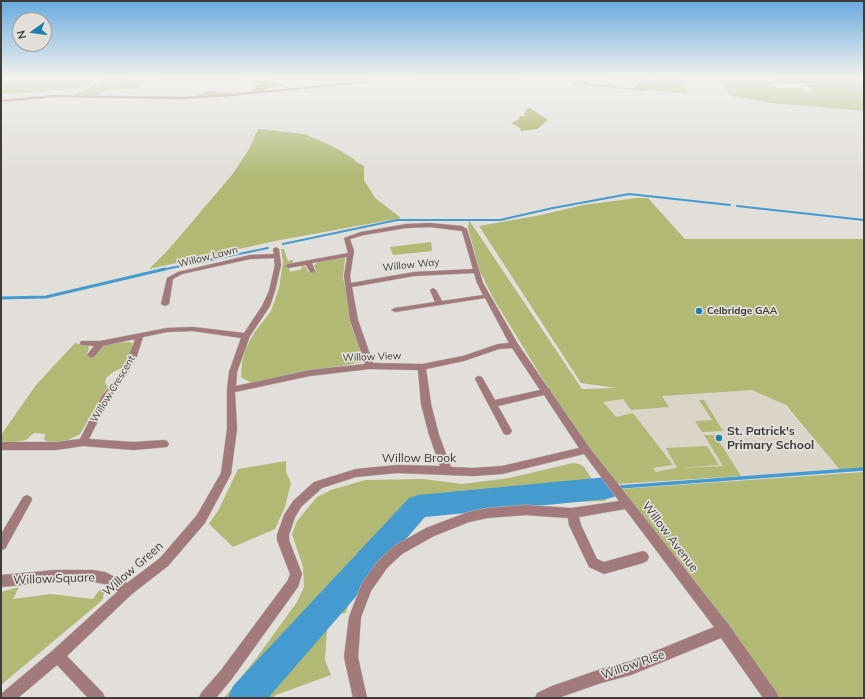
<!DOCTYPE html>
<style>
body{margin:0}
#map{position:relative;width:865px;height:699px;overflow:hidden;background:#e2dfda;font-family:Mulish,sans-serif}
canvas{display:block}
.frame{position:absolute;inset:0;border:2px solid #3e3d3a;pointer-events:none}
.north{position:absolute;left:12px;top:12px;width:40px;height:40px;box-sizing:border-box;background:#e2dfda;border:1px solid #a09e9a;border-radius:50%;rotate:256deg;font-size:11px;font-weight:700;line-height:16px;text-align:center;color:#3e3d3a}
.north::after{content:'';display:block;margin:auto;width:14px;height:18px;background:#1d7faa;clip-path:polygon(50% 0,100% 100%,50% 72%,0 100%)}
</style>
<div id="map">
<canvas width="865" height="699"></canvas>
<div class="frame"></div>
<div class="north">N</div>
</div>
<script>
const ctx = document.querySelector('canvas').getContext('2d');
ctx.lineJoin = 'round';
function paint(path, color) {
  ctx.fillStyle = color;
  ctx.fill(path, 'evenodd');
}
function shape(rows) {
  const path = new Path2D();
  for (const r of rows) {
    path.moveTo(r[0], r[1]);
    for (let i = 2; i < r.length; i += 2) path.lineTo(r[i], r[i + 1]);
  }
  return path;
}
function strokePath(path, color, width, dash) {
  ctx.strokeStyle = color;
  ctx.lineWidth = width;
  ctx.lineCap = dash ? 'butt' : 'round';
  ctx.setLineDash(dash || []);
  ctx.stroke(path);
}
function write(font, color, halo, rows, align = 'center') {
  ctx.font = font + ' Mulish,sans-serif';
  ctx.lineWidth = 3.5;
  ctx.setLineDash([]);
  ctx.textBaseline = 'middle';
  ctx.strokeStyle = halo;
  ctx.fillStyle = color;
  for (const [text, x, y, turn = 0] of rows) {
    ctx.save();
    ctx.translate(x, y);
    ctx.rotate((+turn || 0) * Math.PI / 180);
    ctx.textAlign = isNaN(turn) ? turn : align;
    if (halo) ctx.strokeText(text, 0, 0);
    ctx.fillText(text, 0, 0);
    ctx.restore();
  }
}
paint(shape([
 [768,386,840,470,664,481,582,389]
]), '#dbd5c9');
paint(shape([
 [1,77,104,77,77,89,8,94,1,94],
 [132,77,158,77,136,89,109,89,95,96,74,95,103,81,124,81,134,78,131,78],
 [580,77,772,77,778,81,581,77],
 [642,79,683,80,689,94,647,90],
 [719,81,768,82,778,88,800,88,813,91,804,83,864,84,864,111,771,103,735,97,731,96],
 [258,129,305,134,334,147,354,159,355,161,364,166,364,180,375,198,401,218,275,241,149,269,168,250,232,175,249,149],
 [637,198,648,198,685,239,864,239,864,468,840,470,786,405,752,390,662,396,669,407,631,410,623,399,603,402,616,417,633,413,673,465,653,468,656,472,675,468,723,466,704,435,715,435,741,476,617,484,589,449,550,391,492,296,480,271,468,228,469,220,582,389,616,388,581,383,479,226,541,215,583,205],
 [431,242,432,251,393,255,390,247],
 [281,249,284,249,288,261,293,260,293,263,288,265,290,272,302,269,301,266,306,267,308,272,316,270,314,266,318,261,341,257,345,258,343,278,348,297,351,325,364,359,362,362,251,383,241,377,242,362,246,348,254,333,271,311,279,288,283,262],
 [129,342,132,343,132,355,125,366,112,373,106,378,105,383,108,386,80,434,66,441,49,442,44,440,45,434,34,433,26,440,15,442,4,443,1,440,1,435,36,385,75,343,88,346,89,349,87,354,95,355,99,348,109,344],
 [699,400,704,400,723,431,702,432,695,421,712,420],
 [707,446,719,465,677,468,666,448],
 [286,461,286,472,291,483,285,507,275,529,233,547,209,524,219,509,238,469],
 [573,463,579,464,584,467,606,501,481,504,440,510,420,518,404,529,363,573,351,593,346,613,328,615,325,660,331,675,276,695,273,698,224,698,255,660,297,602,304,587,303,567,292,534,297,521,317,497,331,490,365,480,423,479,462,484,509,478],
 [864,472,864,698,777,698,621,489],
 [19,587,13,599,51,594,93,599,100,589,104,592,103,599,98,604,1,685,1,592]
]), '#b1b975');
paint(shape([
 [233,77,275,77,268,81,282,84,283,86,269,88,263,92,197,96,202,93,210,91,216,91,215,93,250,92,256,86,263,84,245,81,244,78,229,78],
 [635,77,697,77,737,80,635,78],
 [578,79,586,79,589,84,612,84,618,87,635,88,637,84,635,80,642,79,647,91,572,84],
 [530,108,548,120,537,129,521,131,520,128,511,123,518,120,520,116,526,116,524,114,527,109]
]), '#9ca44b');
strokePath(shape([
 [737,206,864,220],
 [283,244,397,220,500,220,553,208,629,194,730,205],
 [161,270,268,248]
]), '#459bd0', 2);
strokePath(shape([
 [1,298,46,297,165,269]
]), '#459bd0', 3);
strokePath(shape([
 [619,487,864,469]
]), '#459bd0', 3.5);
paint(shape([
 [607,477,616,480,620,488,616,496,607,499,425,517,268,698,228,698,233,686,409,498,418,495,607,477]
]), '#459bd0');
const minor = shape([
 [430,223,462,226,467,229,483,283,518,344,548,388,550,389,551,392,589,447,729,625,777,693,779,698,763,698,721,638,631,675,601,683,558,698,535,698,537,693,552,686,601,669,631,661,714,627,625,509,579,517,581,525,597,559,604,562,643,551,647,553,649,557,647,561,643,563,604,574,589,567,569,525,568,518,525,515,488,518,469,522,434,536,402,554,387,568,371,591,361,617,358,657,367,698,353,698,344,657,349,617,362,583,379,560,394,546,426,528,468,512,488,508,525,505,572,508,619,501,584,454,502,474,473,476,397,473,356,477,322,488,301,507,295,517,289,535,289,540,302,574,298,587,231,680,216,698,199,698,201,693,221,670,288,580,290,574,277,540,277,535,284,515,293,501,314,482,356,469,397,465,440,466,429,435,421,404,418,370,370,369,310,376,235,392,237,429,231,474,205,523,168,566,132,594,67,656,103,693,105,698,88,698,57,665,18,698,1,698,2,693,52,651,118,591,104,584,93,582,55,582,1,587,1,575,55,570,93,570,105,572,127,583,160,558,197,515,221,473,227,429,227,390,229,372,241,338,193,331,167,332,143,337,137,356,128,373,109,399,89,439,133,442,164,440,167,441,169,444,167,447,133,450,83,446,56,450,1,450,1,442,56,442,80,439,102,396,121,372,129,356,135,339,103,346,94,357,91,358,87,355,94,346,81,345,80,343,81,341,100,341,167,328,193,327,244,333,262,306,269,291,275,265,274,258,250,259,182,274,173,279,169,304,165,306,161,304,167,278,178,272,250,255,274,254,273,249,276,247,279,249,281,265,275,291,270,306,250,336,237,372,236,386,310,370,365,364,350,320,344,276,347,257,312,263,315,271,312,273,310,272,306,265,288,268,285,266,288,264,348,253,344,238,361,232,406,224,430,223],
 [430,227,462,231,473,269,414,272,351,283,350,276,354,251,350,239,364,235,406,228,430,227],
 [474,273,477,283,483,295,442,301,436,290,433,288,430,290,435,302,395,308,391,310,395,312,485,298,509,343,498,344,463,356,422,364,373,363,358,320,352,287,414,276,474,273],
 [512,348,540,390,495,400,482,377,479,376,476,377,475,379,504,434,507,435,510,434,512,431,498,406,544,395,579,448,502,466,473,468,451,467,439,435,431,404,426,369,464,361,499,349,512,348],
 [27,495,31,497,32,500,5,549,1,550,1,534,23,497,27,495]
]);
const tertiary = shape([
 [408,77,417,77,233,96,181,99,54,97,1,102,1,100,54,95,181,97,233,94,408,77],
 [523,77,864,82,864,84,524,78,523,77]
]);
strokePath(minor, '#bebbb7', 1);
strokePath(tertiary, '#bebbb7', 1);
paint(minor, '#a37a7b');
paint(tertiary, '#a37a7b');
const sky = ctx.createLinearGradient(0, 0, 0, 175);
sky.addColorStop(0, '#67aade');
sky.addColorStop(0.44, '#f2f1ee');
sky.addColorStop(1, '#f2f1ee00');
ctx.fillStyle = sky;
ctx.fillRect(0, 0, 865, 175);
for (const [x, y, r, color] of [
 [699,311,4,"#1d7faa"],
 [719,438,4,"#1d7faa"]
]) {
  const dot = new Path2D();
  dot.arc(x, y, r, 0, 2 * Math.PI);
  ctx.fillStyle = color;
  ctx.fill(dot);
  strokePath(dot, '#e2dfda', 1.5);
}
write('10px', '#3e3d3a', '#e2dfda', [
 ["Willow Lawn",208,257,-14],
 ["Willow Way",411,265,-6],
 ["Willow View",372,357,-2],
 ["Willow Crescent",113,389,-59]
]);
write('bold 10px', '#3e3d3a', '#e2dfda', [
 ["Celbridge GAA",707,311]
], 'left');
write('bold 12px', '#3e3d3a', '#e2dfda', [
 ["St. Patrick's",727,431],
 ["Primary School",727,445]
], 'left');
write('12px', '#3e3d3a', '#e2dfda', [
 ["Willow Brook",419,458],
 ["Willow Avenue",670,537,53],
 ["Willow Green",133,569,-41],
 ["Willow Square",54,579,-2],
 ["Willow Rise",633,665,-19]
]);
</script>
